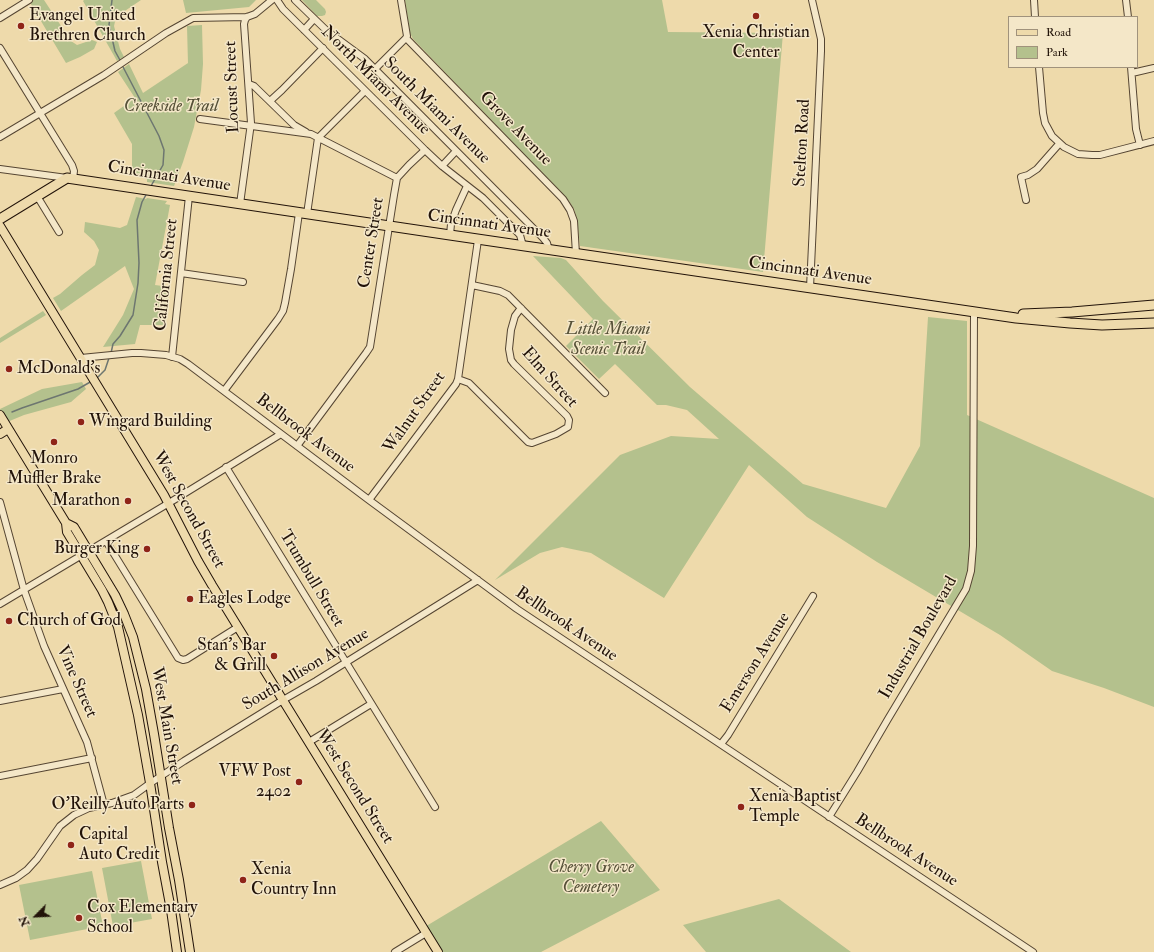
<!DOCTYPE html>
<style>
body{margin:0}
#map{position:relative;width:1154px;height:952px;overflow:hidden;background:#eedaab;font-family:"IM FELL Double Pica",serif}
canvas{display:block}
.legend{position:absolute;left:1008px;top:16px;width:130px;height:52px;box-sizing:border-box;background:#f4e7c8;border:1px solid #a0927c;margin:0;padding:5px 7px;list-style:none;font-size:12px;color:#221309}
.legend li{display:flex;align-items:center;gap:8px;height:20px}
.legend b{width:20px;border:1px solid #a0927c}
.north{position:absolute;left:16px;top:896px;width:40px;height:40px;-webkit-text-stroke:3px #f4e7c8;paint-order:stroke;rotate:246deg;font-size:11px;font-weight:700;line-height:16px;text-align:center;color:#221309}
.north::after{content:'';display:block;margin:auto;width:14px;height:18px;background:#221309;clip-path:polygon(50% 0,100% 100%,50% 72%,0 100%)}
</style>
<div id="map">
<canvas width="1154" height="952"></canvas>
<ul class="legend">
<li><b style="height:5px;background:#eedaab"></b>Road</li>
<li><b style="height:11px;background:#b4c18d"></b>Park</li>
</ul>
<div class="north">N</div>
</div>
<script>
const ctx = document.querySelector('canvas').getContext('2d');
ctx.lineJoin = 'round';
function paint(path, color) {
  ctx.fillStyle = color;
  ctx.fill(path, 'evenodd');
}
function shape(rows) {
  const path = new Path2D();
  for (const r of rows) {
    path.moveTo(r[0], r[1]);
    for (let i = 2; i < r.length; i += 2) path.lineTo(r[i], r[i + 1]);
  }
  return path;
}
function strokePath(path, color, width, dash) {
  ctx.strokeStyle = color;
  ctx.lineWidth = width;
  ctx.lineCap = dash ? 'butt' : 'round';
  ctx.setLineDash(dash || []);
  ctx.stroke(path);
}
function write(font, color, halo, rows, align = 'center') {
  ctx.font = font + ' "IM FELL Double Pica",serif';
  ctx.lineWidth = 3;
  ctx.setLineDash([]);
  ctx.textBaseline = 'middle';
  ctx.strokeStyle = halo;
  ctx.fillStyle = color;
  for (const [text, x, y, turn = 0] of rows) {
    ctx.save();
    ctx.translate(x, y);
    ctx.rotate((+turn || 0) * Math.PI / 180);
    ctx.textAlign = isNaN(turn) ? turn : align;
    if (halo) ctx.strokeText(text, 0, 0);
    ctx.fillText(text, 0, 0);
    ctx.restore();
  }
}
paint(shape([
 [33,0,44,0,71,41,77,45,92,40,97,42,94,49,80,57,66,63,32,6,30,2],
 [84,0,141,0,116,17,114,26,120,49,124,57,117,61,83,1],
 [183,0,256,0,249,7,186,13],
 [302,0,316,0,325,9,326,12,325,15,322,16,317,16],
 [405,0,662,0,668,32,783,33,763,272,580,246,577,219,574,209,569,201,413,39,410,33],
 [202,25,203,64,201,90,194,127,183,162,174,186,147,182,147,179,132,175,132,144,114,113,135,98,118,72,129,64,143,93,188,63,188,64,187,26],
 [136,197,146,199,147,198,167,201,165,204,170,205,155,285,170,287,164,325,140,325,135,344,103,347,123,315,134,289,125,266,61,311,53,298,60,294,82,275,95,265,99,250,94,241,84,232,85,222,120,228,127,225],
 [533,256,561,258,566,260,603,301,690,387,803,484,886,508,920,446,928,317,967,321,967,415,1154,498,1154,707,1104,688,1052,671,1000,635,877,562,807,517,749,465,664,598,591,553,562,547,540,553,495,580,620,455,671,436,719,439,687,410,666,405,657,405,615,364,599,379,566,346,593,319],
 [43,311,46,315,0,343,0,338],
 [82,382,86,389,71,402,24,415,0,425,0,409,42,389],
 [601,821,660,890,541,952,438,952,423,928],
 [141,861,152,919,113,926,102,868],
 [92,871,103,926,30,940,19,885],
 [779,899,851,952,706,952,683,925]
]), '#b4c18d');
strokePath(shape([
 [112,0,109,25,115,51,121,62],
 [122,65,159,136,164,150,163,165,151,186],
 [111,353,113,344,120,336,133,315,138,283,139,263,137,220,142,202,147,193],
 [97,378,105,370,109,358],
 [12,412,22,408,78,389,92,381]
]), '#6d7670', 1.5);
const minor = shape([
 [277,0,283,9,425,150,442,166,483,198,520,235,523,246],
 [295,0,327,31,365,59,543,238,547,243,549,250],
 [1034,0,1035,17],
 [1126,0,1128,17],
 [0,18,29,0],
 [304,30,314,19],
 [406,38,563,199,570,210,574,221,576,254],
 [0,48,72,165,74,171,73,179],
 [1039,67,1043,113,1045,123,1052,136,1064,147,1078,154,1092,155,1100,155,1154,141],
 [1131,67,1136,129,1140,145],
 [375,69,406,38,407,36,401,0],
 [1132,73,1154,68],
 [249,84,254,86,294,125,306,132],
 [270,101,282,90,323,48],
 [200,119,311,134,397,178],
 [0,137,104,75,166,33,193,18,247,17,255,14,272,0],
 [442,166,456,151],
 [0,169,67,178],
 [37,196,59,232],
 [1026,200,1021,177,1028,175,1037,169,1059,144],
 [240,204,251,123,244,24,245,20,247,17],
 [307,214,318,138,365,91],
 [450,235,451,224,456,210,467,186],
 [181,273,243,282],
 [472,285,500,291,508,295,605,393],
 [810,288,821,51,821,39,812,0],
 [172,357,189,196],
 [81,358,132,353,141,353,166,355,180,359,188,364,369,500,517,609,1033,952],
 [458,379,469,383,528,442,532,443,556,434,568,427,569,420,567,416,514,364,511,360,509,349,511,330,515,316,521,308],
 [224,391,278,319,283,311,285,303,291,269,299,213],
 [297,446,366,353,370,347,394,195,397,178,409,165,425,150],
 [226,467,435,807],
 [369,500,456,384,458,379,478,240],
 [0,502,24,590,44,646,87,742,104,805],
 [106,541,178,658,183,660,187,659,238,627],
 [0,604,169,503,281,434],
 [0,701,63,689],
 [309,742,371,704],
 [721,744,728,735,813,596],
 [0,776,92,758],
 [829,817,857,772,888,719,966,589,971,571,973,546,974,312],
 [0,885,16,878,27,870,37,859,60,826,74,815,89,808,112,803,134,795,152,782,184,761,283,700,316,681,478,580],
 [395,952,426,933]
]);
const major = shape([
 [0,226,164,495,198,561,212,585,438,952],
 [0,415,66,523,67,532,102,590,108,602,118,627,138,715,150,783,162,862,171,910,177,952],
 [0,434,8,429],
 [66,523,74,527,115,595,124,614,133,637,146,689,154,734,169,828,179,880,190,952]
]);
const highway = shape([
 [0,219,67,178,450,235,1016,318,1070,323,1102,325,1154,323],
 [1023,314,1072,312,1154,305]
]);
strokePath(minor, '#554532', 8);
strokePath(major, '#221309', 10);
strokePath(highway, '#221309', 11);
strokePath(minor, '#f4e7c8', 6);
strokePath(major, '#eedaab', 8);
strokePath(highway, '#eedaab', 9);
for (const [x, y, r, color] of [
 [756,16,4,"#8f2418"],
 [21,26,4,"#8f2418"],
 [9,369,4,"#8f2418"],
 [81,422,4,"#8f2418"],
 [54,442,4,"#8f2418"],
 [128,501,4,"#8f2418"],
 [147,549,4,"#8f2418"],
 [190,599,4,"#8f2418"],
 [9,621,4,"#8f2418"],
 [274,656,4,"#8f2418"],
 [299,782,4,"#8f2418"],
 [192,805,4,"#8f2418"],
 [741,807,4,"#8f2418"],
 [71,845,4,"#8f2418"],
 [243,880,4,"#8f2418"],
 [79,918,4,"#8f2418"]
]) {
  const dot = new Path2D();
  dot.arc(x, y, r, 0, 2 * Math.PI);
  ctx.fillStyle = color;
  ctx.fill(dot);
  strokePath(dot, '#f4e7c8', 1.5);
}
write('17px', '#221309', '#f4e7c8', [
 ["Evangel United",29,16],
 ["Brethren Church",29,36],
 ["Xenia Christian",756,33,"center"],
 ["Center",756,53,"center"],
 ["McDonald's",17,369],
 ["Wingard Building",89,422],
 ["Monro",54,459,"center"],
 ["Muffler Brake",54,479,"center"],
 ["Marathon",120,501,"right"],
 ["Burger King",139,549,"right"],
 ["Eagles Lodge",198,599],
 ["Church of God",17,621],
 ["Stan's Bar",266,646,"right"],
 ["& Grill",266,666,"right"],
 ["VFW Post",291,772,"right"],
 ["2402",291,792,"right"],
 ["Xenia Baptist",749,797],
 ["Temple",749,817],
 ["O'Reilly Auto Parts",184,805,"right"],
 ["Capital",79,835],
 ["Auto Credit",79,855],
 ["Xenia",251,870],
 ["Country Inn",251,890],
 ["Cox Elementary",87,908],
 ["School",87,928]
], 'left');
write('17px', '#221309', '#f4e7c8', [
 ["North Miami Avenue",375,81,45],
 ["Locust Street",233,87,-92],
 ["South Miami Avenue",436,111,45],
 ["Grove Avenue",515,129,46],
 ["Stelton Road",803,143,-87],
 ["Cincinnati Avenue",169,177,9],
 ["Cincinnati Avenue",489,225,8],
 ["Center Street",372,243,-81],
 ["Cincinnati Avenue",810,272,8],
 ["California Street",167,275,-84],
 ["Elm Street",549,378,48],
 ["Walnut Street",415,413,-55],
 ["Bellbrook Avenue",305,434,37],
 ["West Second Street",188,510,61],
 ["Trumbull Street",311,579,59],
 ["Bellbrook Avenue",566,625,34],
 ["Industrial Boulevard",919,638,-60],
 ["Emerson Avenue",756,663,-58],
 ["South Allison Avenue",306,670,-31],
 ["Vine Street",76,682,66],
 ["West Main Street",166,726,80],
 ["West Second Street",354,787,58],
 ["Bellbrook Avenue",906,851,33]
]);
write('italic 17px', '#555037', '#f4e7c8', [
 ["Creekside Trail",171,107],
 ["Little Miami",608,330],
 ["Scenic Trail",608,350],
 ["Cherry Grove",591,868],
 ["Cemetery",591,888]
]);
</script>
